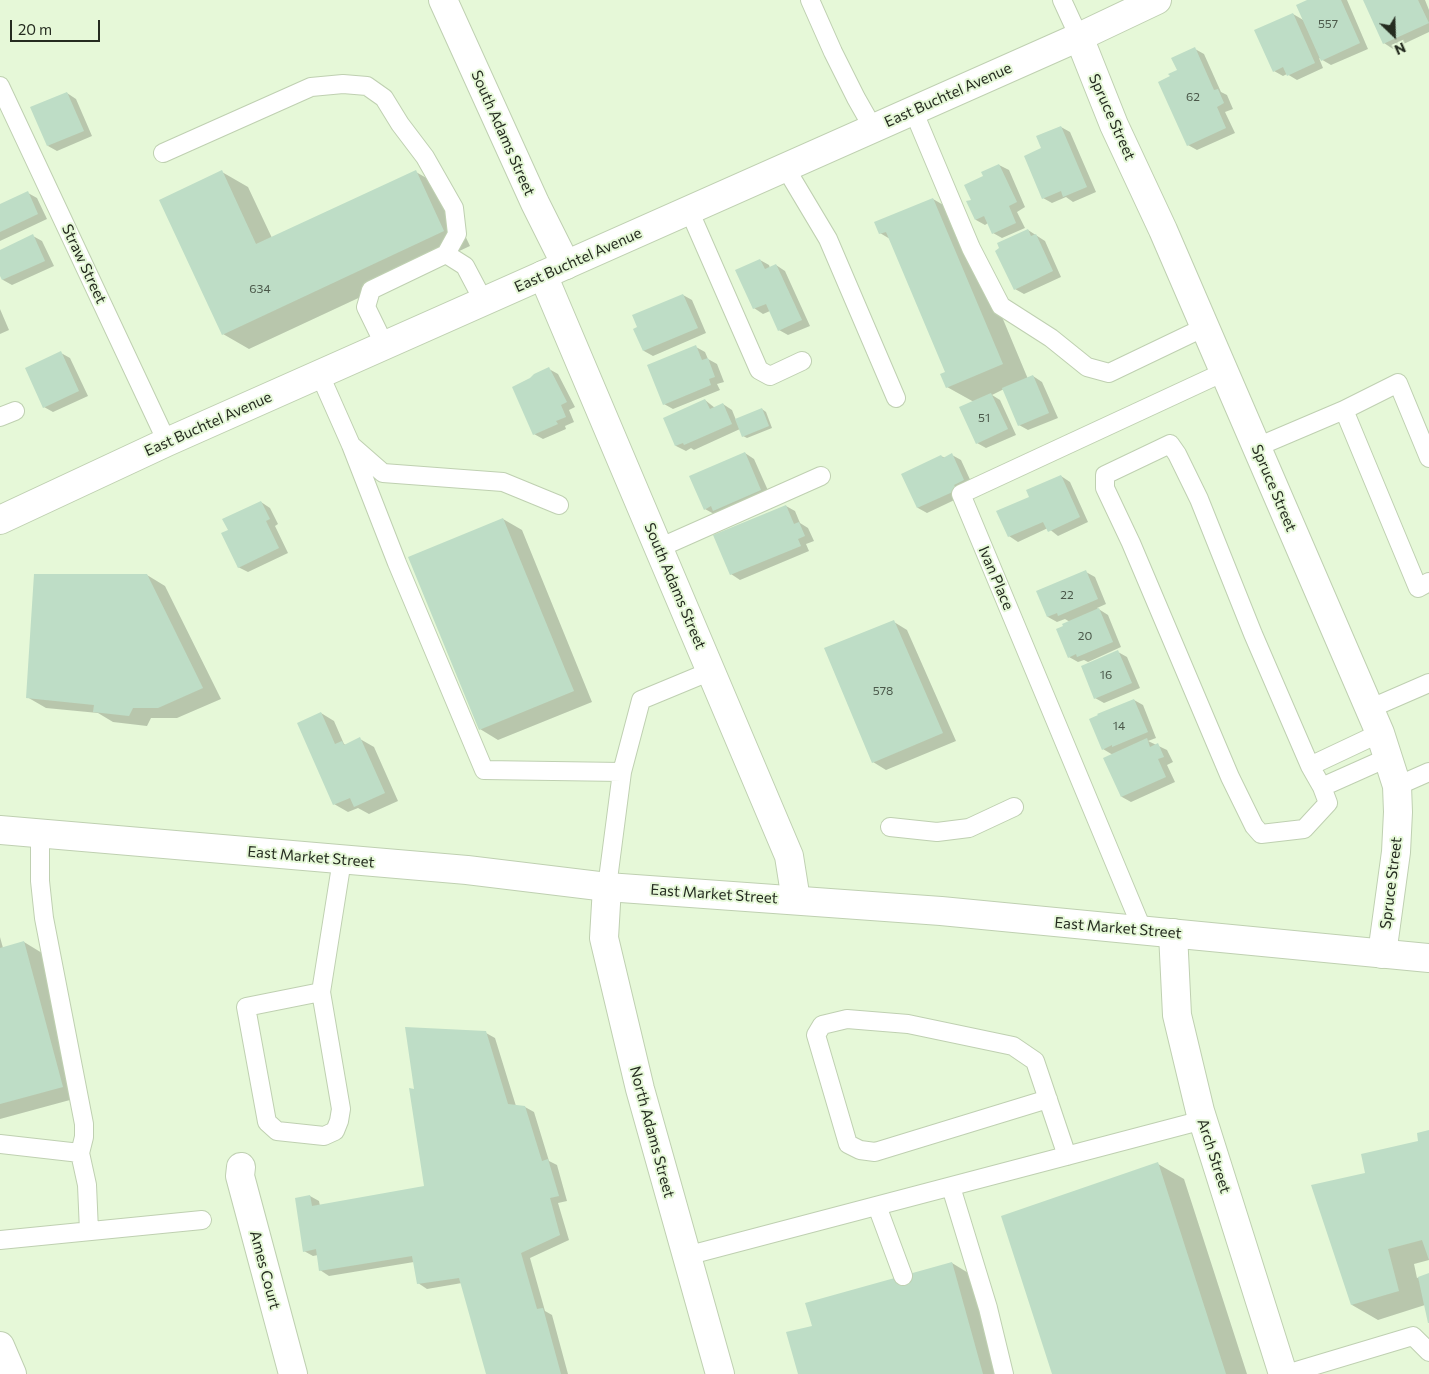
<!DOCTYPE html>
<style>
body{margin:0}
#map{position:relative;width:1429px;height:1374px;overflow:hidden;background:#e6f8d8;font-family:Commissioner,sans-serif}
canvas{display:block}
.north{position:absolute;left:1369px;top:10px;width:50px;height:50px;-webkit-text-stroke:4px #e6f8d8;paint-order:stroke;rotate:156deg;font-size:14px;font-weight:700;line-height:20px;text-align:center;color:#252c20}
.north::after{content:'';display:block;margin:auto;width:18px;height:22px;background:#252c20;clip-path:polygon(50% 0,100% 100%,50% 72%,0 100%)}
.scale{position:absolute;left:10px;top:20px;width:90px;height:22px;box-sizing:border-box;border:2px solid #252c20;border-top:0;padding-left:6px;font-size:15px;line-height:18px;white-space:nowrap;color:#252c20;-webkit-text-stroke:4px #e6f8d8;paint-order:stroke}
</style>
<div id="map">
<canvas width="1429" height="1374"></canvas>
<div class="north">N</div>
<div class="scale">20 m</div>
</div>
<script>
const ctx = document.querySelector('canvas').getContext('2d');
ctx.lineJoin = 'round';
function paint(path, color) {
  ctx.fillStyle = color;
  ctx.fill(path, 'evenodd');
}
function shape(rows) {
  const path = new Path2D();
  for (const r of rows) {
    path.moveTo(r[0], r[1]);
    for (let i = 2; i < r.length; i += 2) path.lineTo(r[i], r[i + 1]);
  }
  return path;
}
function strokePath(path, color, width, dash) {
  ctx.strokeStyle = color;
  ctx.lineWidth = width;
  ctx.lineCap = dash ? 'butt' : 'round';
  ctx.setLineDash(dash || []);
  ctx.stroke(path);
}
function write(font, color, halo, rows, align = 'center') {
  ctx.font = font + ' Commissioner,sans-serif';
  ctx.lineWidth = 4;
  ctx.setLineDash([]);
  ctx.textBaseline = 'middle';
  ctx.strokeStyle = halo;
  ctx.fillStyle = color;
  for (const [text, x, y, turn = 0] of rows) {
    ctx.save();
    ctx.translate(x, y);
    ctx.rotate((+turn || 0) * Math.PI / 180);
    ctx.textAlign = isNaN(turn) ? turn : align;
    if (halo) ctx.strokeText(text, 0, 0);
    ctx.fillText(text, 0, 0);
    ctx.restore();
  }
}
paint(shape([
 [1310,0,1347,0,1368,49,1331,65,1319,58,1323,68,1297,80,1287,74,1283,76,1274,71,1293,14,1305,21],
 [1364,0,1425,0,1429,10,1429,32,1393,49,1384,43],
 [1195,49,1204,54,1221,92,1227,95,1233,109,1225,112,1235,133,1197,150,1188,145,1171,77,1179,71],
 [67,93,76,99,92,136,57,151,48,146],
 [1061,127,1070,132,1096,192,1073,202,1066,197,1052,203,1043,198,1043,149],
 [999,165,1009,170,1025,207,1017,212,1025,228,1002,238,993,233,988,223,985,225,976,220,973,201,985,177],
 [222,172,248,187,272,238,416,172,442,187,470,246,249,349,223,334],
 [28,193,37,198,47,219,0,241,0,206],
 [933,199,959,214,1028,379,1033,376,1042,382,1058,418,1028,430,1019,425,1004,389,992,395,1000,400,1016,435,986,448,977,443,974,402,947,387,946,372,890,239,880,233],
 [1028,230,1045,241,1061,277,1024,294,1015,289],
 [33,236,42,241,54,266,12,285,3,280,0,273,0,251],
 [760,260,769,265,770,268,776,265,785,271,810,326,788,335,779,330,770,311,763,314,754,308],
 [683,295,692,300,706,333,653,356,644,351,639,328],
 [0,309,9,330,0,334],
 [696,347,705,352,708,359,717,364,724,382,717,384,720,390,673,409,664,404],
 [61,353,70,358,88,396,53,412,44,407],
 [549,369,558,374,575,407,569,410,574,422,565,426,566,429,543,439,534,434],
 [705,400,715,408,723,404,732,410,736,420,762,409,766,412,772,428,747,438,743,436,740,429,694,450,691,448,686,451,676,446,665,419],
 [745,453,754,459,770,495,723,515,718,512,714,514,705,509],
 [952,455,961,460,973,486,965,495,927,513,918,508,903,474,941,456,945,458],
 [1061,476,1070,482,1088,522,1058,536,1048,528,1018,542,1009,536,1031,497],
 [261,502,270,508,278,524,275,526,288,553,248,572,238,567,229,531],
 [786,506,795,511,800,523,808,528,814,541,806,544,809,551,740,580,731,574],
 [503,519,522,530,592,702,498,740,480,729],
 [1086,572,1095,577,1106,604,1097,608,1108,615,1121,647,1088,662,1084,660,1078,662,1069,657,1070,622,1065,619,1057,622,1048,617,1038,592],
 [147,575,165,586,221,699,177,718,151,718,147,726,113,722,98,713,46,708,27,697],
 [894,622,907,630,956,741,886,770,873,762],
 [1118,652,1127,657,1140,688,1104,703,1095,698],
 [1134,700,1143,705,1156,738,1148,741,1167,750,1173,762,1167,765,1175,782,1131,802,1122,797,1113,755,1103,749],
 [321,713,334,721,344,744,346,745,360,739,374,747,398,801,369,814,358,808,348,812,334,804],
 [0,937,3,948,24,942,42,953,81,1097,0,1119],
 [486,1033,495,1038,516,1106,525,1107,534,1112,549,1161,557,1165,567,1201,558,1203,569,1240,530,1258,545,1311,552,1315,568,1374,487,1374,462,1283,427,1289,418,1283,414,1262,329,1276,320,1270,318,1255,313,1256,304,1251,310,1196,319,1201,320,1206,425,1187,416,1090],
 [1429,1131,1429,1260,1414,1264,1417,1278,1429,1274,1429,1321,1425,1305,1378,1320,1352,1305,1367,1174,1420,1142],
 [1158,1164,1184,1179,1247,1374,1054,1374],
 [952,1263,970,1274,998,1374,799,1374]
]), '#0003');
paint(shape([
 [1307,0,1341,0,1360,43,1321,61,1296,5],
 [1363,0,1418,0,1429,23,1383,44],
 [1293,13,1315,63,1287,76,1283,67,1273,72,1254,30],
 [1195,47,1214,90,1218,89,1224,103,1217,107,1226,128,1187,146,1158,82,1170,76,1168,74,1177,70,1171,58],
 [67,92,84,131,47,146,30,107],
 [1061,126,1087,187,1063,197,1061,191,1042,199,1024,156,1041,148,1036,136],
 [999,164,1017,202,1009,206,1016,223,992,234,984,216,975,220,966,201,971,200,964,185,983,176,981,172],
 [222,170,256,244,416,170,444,231,222,335,159,200],
 [28,191,38,214,0,232,0,204],
 [933,198,1003,364,946,388,940,374,945,372,886,232,879,234,874,222],
 [1028,229,1031,236,1036,234,1053,271,1014,290,995,251,999,248,997,243],
 [33,234,45,261,2,280,0,276,0,250],
 [760,259,765,269,776,264,802,320,778,331,766,304,753,309,735,270],
 [683,294,698,328,643,351,633,329,637,327,632,315],
 [696,345,702,360,708,358,715,377,709,379,711,385,663,405,647,365],
 [61,351,79,391,43,408,25,368],
 [549,367,567,402,561,405,566,417,556,421,558,424,533,435,512,387,530,378,534,374],
 [1033,375,1049,413,1018,426,1002,388],
 [991,393,1008,429,976,444,959,407],
 [705,399,710,409,723,403,732,424,684,445,683,443,675,446,663,418],
 [762,408,769,426,742,437,735,419],
 [745,452,761,490,713,511,711,506,704,510,689,476],
 [952,453,964,480,954,485,957,490,917,508,901,474,941,455,943,458],
 [1061,475,1080,517,1048,532,1043,522,1008,537,996,511,1029,497,1026,490],
 [261,501,270,519,266,521,279,548,238,568,221,533,228,530,222,519],
 [786,505,794,524,799,522,805,536,798,539,801,546,730,575,713,535],
 [503,518,574,691,479,730,408,557],
 [1086,570,1098,599,1058,616,1057,613,1047,617,1036,591],
 [34,574,147,574,203,688,158,708,133,708,129,716,93,712,94,705,26,698],
 [1099,608,1113,642,1077,657,1076,654,1068,658,1056,629,1063,626,1062,624],
 [894,620,943,733,872,763,824,648],
 [1118,650,1132,683,1094,699,1081,666],
 [1134,699,1148,732,1112,747,1112,745,1102,750,1089,719,1098,715,1097,714],
 [321,712,335,744,342,741,344,745,360,737,385,793,354,807,350,798,333,805,297,723],
 [1147,738,1150,747,1158,743,1164,757,1158,759,1166,777,1121,797,1103,758],
 [24,941,63,1087,0,1104,0,948],
 [405,1027,486,1031,508,1104,525,1106,542,1161,548,1159,559,1196,550,1198,560,1235,521,1253,537,1309,543,1308,561,1374,486,1374,459,1278,417,1284,412,1256,319,1271,316,1249,303,1252,295,1198,310,1195,312,1206,424,1186,409,1088,414,1089],
 [1429,1130,1429,1260,1422,1240,1388,1249,1399,1291,1351,1305,1311,1185,1365,1173,1361,1154,1418,1141,1417,1133],
 [1158,1162,1226,1374,1052,1374,1001,1216],
 [952,1262,983,1374,798,1374,786,1332,812,1326,805,1303],
 [1429,1273,1429,1323,1428,1323,1418,1277]
]), '#beddc6');
const lane = shape([
 [810,0,833,52,856,98,873,128],
 [1062,0,1079,37],
 [0,86,167,442],
 [913,110,971,248,1001,306,1051,338,1087,367,1109,373,1205,327],
 [163,153,311,87,343,84,367,86,384,98,400,124,425,157,454,208,457,234,446,254],
 [785,167,828,239,896,398],
 [689,210,759,370,770,376,802,361],
 [385,346,366,307,371,290,446,254,465,266,484,302],
 [320,375,351,445,383,473,503,482,559,505],
 [1344,410,1418,588,1429,582],
 [0,417,15,411],
 [1170,444,1177,454,1199,499,1253,634,1310,766,1322,787,1328,803,1304,829,1261,834,1254,826,1230,777,1131,543,1105,488,1105,475,1170,444],
 [351,445,397,563,484,770,622,772],
 [1257,447,1344,410,1398,383,1429,458],
 [659,548,821,476],
 [1369,709,1429,683],
 [1310,766,1380,733],
 [1397,786,1429,772],
 [1322,787,1387,758],
 [890,827,937,832,969,828,1014,807],
 [40,833,40,881,44,918,84,1124,84,1137,80,1153],
 [607,887,622,772,641,700,711,671],
 [1143,931,961,494,1224,372],
 [321,992,246,1007,267,1122,277,1131,324,1136,335,1131,339,1121,341,1109,321,992,342,860],
 [1048,1099,875,1152,860,1150,848,1144,816,1035,822,1025,847,1019,908,1024,1013,1046,1035,1061,1067,1156],
 [0,1144,80,1153,87,1185,89,1231],
 [951,1187,988,1308,1004,1374],
 [877,1206,903,1276],
 [0,1240,202,1220],
 [686,1256,1203,1120],
 [1286,1374,1413,1336,1429,1352]
]);
const street = shape([
 [443,0,535,203,566,265],
 [1079,37,1114,125,1163,230,1380,733,1397,786,1398,812,1396,852,1382,954],
 [543,275,789,856,796,900],
 [1173,933,1177,1015,1200,1111,1283,1374],
 [241,1167,240,1176,293,1374],
 [0,1346,12,1374]
]);
const secondary = shape([
 [0,520,167,442,1079,37,1157,0],
 [607,887,604,938,640,1089,720,1374]
]);
const primary = shape([
 [0,830,467,870,607,887,941,911,1429,958]
]);
strokePath(lane, '#bfd0b1', 20);
strokePath(street, '#bfd0b1', 30);
strokePath(secondary, '#bfd0b1', 30);
strokePath(primary, '#bfd0b1', 30);
strokePath(lane, '#fff', 18);
strokePath(street, '#fff', 28);
strokePath(secondary, '#fff', 28);
strokePath(primary, '#fff', 28);
write('12px', '#4b584a', null, [
 ["557",1328,24],
 ["62",1193,97],
 ["634",260,289],
 ["51",984,418],
 ["22",1067,595],
 ["20",1085,636],
 ["16",1106,675],
 ["578",883,691],
 ["14",1119,726]
]);
write('15px', '#252c20', '#e6f8d8', [
 ["East Buchtel Avenue",948,95,-24],
 ["Spruce Street",1112,117,66],
 ["South Adams Street",503,133,66],
 ["East Buchtel Avenue",578,260,-24],
 ["Straw Street",84,264,65],
 ["East Buchtel Avenue",208,424,-24],
 ["Spruce Street",1274,488,67],
 ["Ivan Place",996,578,67],
 ["South Adams Street",675,586,67],
 ["East Market Street",311,857,5],
 ["Spruce Street",1391,883,-83],
 ["East Market Street",714,894,4],
 ["East Market Street",1118,928,5],
 ["North Adams Street",652,1132,75],
 ["Arch Street",1214,1156,72],
 ["Ames Court",265,1270,75]
]);
</script>
